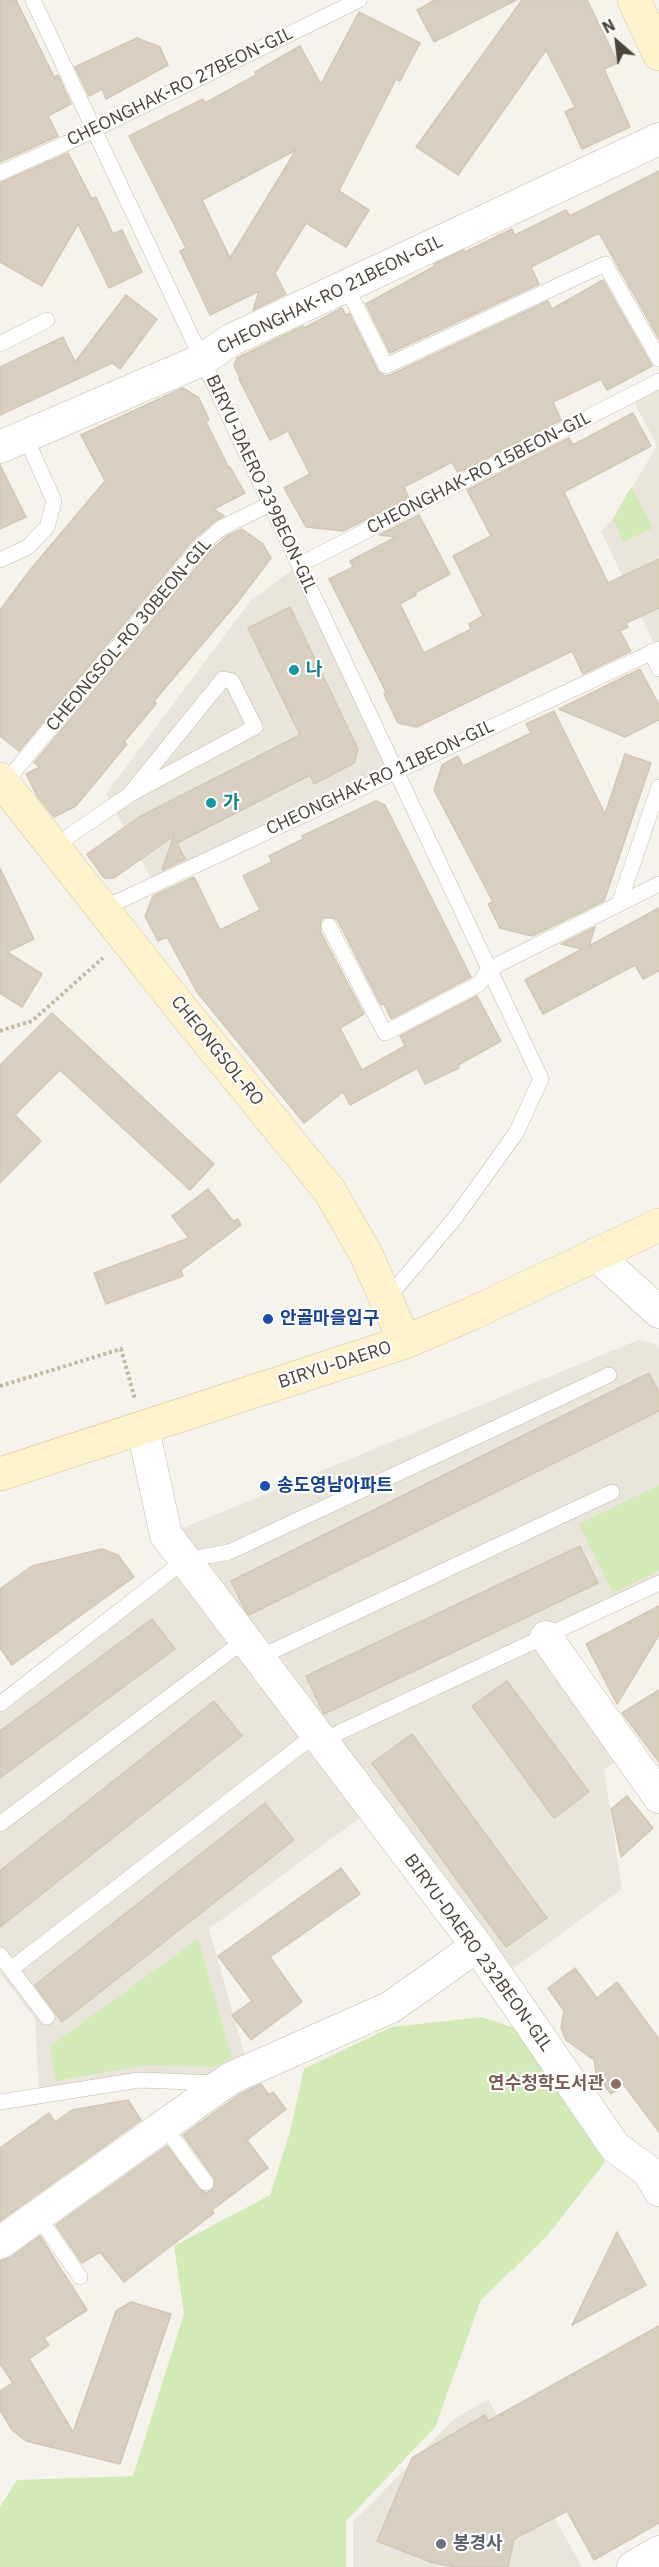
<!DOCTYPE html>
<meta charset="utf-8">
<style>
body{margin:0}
#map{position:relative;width:659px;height:2567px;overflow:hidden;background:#f6f3ec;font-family:"IBM Plex Sans",sans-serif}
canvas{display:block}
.north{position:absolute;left:587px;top:12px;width:60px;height:60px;-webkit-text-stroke:4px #fff;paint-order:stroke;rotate:332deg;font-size:16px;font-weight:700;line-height:24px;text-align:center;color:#4b4439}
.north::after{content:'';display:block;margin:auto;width:21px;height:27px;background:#4b4439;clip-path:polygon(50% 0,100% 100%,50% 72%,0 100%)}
</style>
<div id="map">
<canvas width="659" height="2567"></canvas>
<div class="north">N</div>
</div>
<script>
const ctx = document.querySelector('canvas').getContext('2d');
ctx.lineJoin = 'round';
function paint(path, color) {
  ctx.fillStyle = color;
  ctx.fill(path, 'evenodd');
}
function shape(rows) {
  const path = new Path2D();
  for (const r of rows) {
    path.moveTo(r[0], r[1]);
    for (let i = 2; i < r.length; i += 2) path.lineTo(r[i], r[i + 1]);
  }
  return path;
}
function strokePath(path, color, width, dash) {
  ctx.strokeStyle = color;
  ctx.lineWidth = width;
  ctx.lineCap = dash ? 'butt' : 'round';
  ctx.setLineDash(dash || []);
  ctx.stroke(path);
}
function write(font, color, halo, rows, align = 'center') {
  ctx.font = font + ' "IBM Plex Sans","Noto Sans KR",sans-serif';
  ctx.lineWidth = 4.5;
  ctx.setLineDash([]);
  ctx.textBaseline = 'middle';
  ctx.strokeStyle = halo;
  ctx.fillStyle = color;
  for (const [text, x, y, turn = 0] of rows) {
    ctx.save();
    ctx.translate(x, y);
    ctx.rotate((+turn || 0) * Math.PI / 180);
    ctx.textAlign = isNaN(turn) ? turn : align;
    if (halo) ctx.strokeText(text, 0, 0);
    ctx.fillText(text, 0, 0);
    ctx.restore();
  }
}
paint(shape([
 [659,381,659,649,657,650,601,531,613,519,657,446,631,396],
 [299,565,396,771,154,884,106,794,252,599],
 [638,1340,656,1344,659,1350,659,1583,546,1637,628,1753,604,1770,622,1889,499,1979,372,1809,209,1929,249,2070,231,2078,39,2096,35,2019,0,1973,0,1704,184,1561,166,1535],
 [488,2399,582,2567,353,2567,353,2522,453,2420]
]), '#eae5da');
paint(shape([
 [631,487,653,528,623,542,613,519],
 [659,1485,659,1571,613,1593,579,1524],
 [198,1939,232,2058,214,2067,147,2065,56,2081,50,2046],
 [482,2017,514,2028,605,2162,547,2236,481,2300,435,2427,346,2521,346,2567,0,2567,0,2507,17,2480,133,2476,184,2314,174,2246,270,2195,290,2132,304,2069,391,2027]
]), '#d2eab5');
const building = shape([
 [0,0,16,0,54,77,58,75,71,104,48,116,58,136,0,162,0,0],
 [435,0,516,0,434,42,417,10,435,0],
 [522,0,587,0,618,63,604,69,630,127,582,149,565,112,575,107,546,50,458,175,416,147,522,0],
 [359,12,420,43,400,81,396,79,339,191,369,210,346,247,306,223,275,273,286,294,253,310,259,291,210,315,180,251,186,248,129,136,203,99,205,103,256,75,255,72,300,46,321,84,359,12],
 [296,150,230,258,202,200,296,150],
 [137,38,160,47,168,65,106,99,102,89,89,96,75,67,137,38],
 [68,153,92,199,96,197,113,234,122,230,142,272,109,288,78,224,42,286,0,262,0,183,68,153],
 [659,171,659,339,599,233,531,267,539,284,390,353,366,304,435,266,434,264,464,250,465,252,512,229,515,235,566,210,570,216,659,171],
 [603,280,652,366,607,390,601,379,553,402,561,420,458,473,452,462,404,487,409,498,343,531,306,527,284,488,310,474,288,431,270,440,239,379,242,382,234,366,237,358,303,326,304,328,342,308,346,315,349,313,378,371,385,376,390,375,548,301,552,309,603,280],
 [126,295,157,319,120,369,112,363,0,415,0,367,63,337,75,362,126,295],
 [183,388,199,398,209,420,206,422,229,468,230,467,245,493,214,509,224,516,215,521,193,540,19,751,0,736,0,610,30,570,105,481,81,435,183,388],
 [633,413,651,446,564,492,608,583,659,559,659,608,626,623,628,627,620,631,631,651,583,674,572,651,417,727,398,723,384,694,386,692,329,579,353,567,350,561,396,537,379,535,419,515,450,574,415,593,416,595,400,604,424,653,471,629,469,624,483,616,453,556,491,536,467,490,569,438,573,445,633,413],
 [0,465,26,517,0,529,0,465],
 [242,529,263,544,271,558,237,603,154,701,156,704,124,742,127,744,76,806,54,817,37,796,26,774,40,767,34,763,208,553,227,536,242,529],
 [290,607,358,749,354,763,314,784,310,775,177,843,185,859,162,870,174,836,114,878,104,878,87,854,139,817,300,735,248,628,290,607],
 [640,669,659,705,659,720,625,737,559,709,640,669],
 [554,711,605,814,625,754,651,763,604,901,532,936,500,928,488,904,493,902,434,790,442,765,458,756,463,766,531,733,526,724,554,711],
 [376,801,385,805,471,977,391,1019,384,1004,381,1005,338,921,334,918,325,917,321,921,320,931,364,1014,340,1028,362,1070,405,1046,400,1036,477,996,501,1041,458,1065,459,1068,425,1084,417,1068,350,1105,343,1092,304,1123,197,992,167,937,158,941,145,916,153,896,194,877,220,930,260,910,243,876,272,862,269,856,303,839,302,836,376,801],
 [0,868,34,939,7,952,42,974,22,1007,0,993,0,868],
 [659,908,659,971,643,979,635,965,543,1014,525,980,582,949,561,944,595,927,589,946,659,908],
 [52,1013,214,1164,190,1190,60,1070,15,1115,41,1141,0,1183,0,1065,52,1013],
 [208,1189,233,1221,238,1219,241,1225,181,1270,183,1276,106,1304,94,1273,189,1238,172,1216,208,1189],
 [649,1373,659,1393,659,1411,249,1615,246,1612,231,1581,649,1373],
 [580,1546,598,1583,324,1714,306,1676,580,1546],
 [102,1549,118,1555,134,1577,12,1665,0,1648,0,1589,32,1566,102,1549],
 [659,1606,659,1635,617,1704,586,1644,659,1606],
 [152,1619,175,1649,0,1778,0,1731,152,1619],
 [507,1681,589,1792,554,1818,472,1706,507,1681],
 [659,1690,659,1762,622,1713,659,1690],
 [214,1701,242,1736,0,1927,0,1871,214,1701],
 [412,1734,547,1918,506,1947,372,1763,412,1734],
 [627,1796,653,1828,621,1857,611,1809,627,1796],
 [265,1803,294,1840,62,2022,35,1985,265,1803],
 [341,1868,360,1894,270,1957,302,2002,251,2040,232,2015,252,2001,218,1956,341,1868],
 [575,1968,597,1998,617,1982,659,2039,659,2132,624,2085,611,2094,596,2074,594,2060,566,2040,561,2028,564,2011,548,1988,575,1968],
 [261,2084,269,2095,273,2092,286,2109,247,2140,268,2168,212,2210,214,2213,124,2282,100,2252,82,2263,56,2225,167,2146,199,2189,206,2193,211,2191,215,2186,214,2178,183,2135,240,2094,261,2084],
 [128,2100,141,2120,0,2221,0,2148,49,2113,55,2122,72,2110,128,2100],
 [617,2232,646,2285,572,2325,617,2232],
 [40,2236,87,2310,44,2338,49,2345,29,2359,73,2432,116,2311,131,2302,171,2314,120,2464,26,2441,12,2430,0,2410,0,2391,13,2383,0,2364,0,2261,10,2258,40,2236],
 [659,2326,659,2523,594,2560,567,2511,514,2539,508,2567,455,2567,431,2562,377,2541,412,2458,485,2415,488,2421,659,2326]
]);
paint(building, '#d8cfc1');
strokePath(building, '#d3c7b4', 1.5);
const lane = shape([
 [33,0,541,1079,516,1133,455,1218,386,1300],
 [0,173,69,142,359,0],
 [346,286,386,366,605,264,659,359],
 [0,344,47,320],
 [0,560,28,547,47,527,54,501,25,436],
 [299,565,659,381],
 [651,652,659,669],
 [4,784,201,546,221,528,270,504],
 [53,847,129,795,255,727,232,681,223,679,129,795],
 [619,904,659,787],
 [102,909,659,649],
 [329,926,385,1033,479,984,489,969,659,884],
 [258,1658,612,1492],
 [0,1704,185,1560,229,1552,609,1375],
 [321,1741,659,1583],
 [0,1824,245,1640],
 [0,1955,47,2017],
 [11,1969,316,1734],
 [0,2102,139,2080,217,2083],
 [164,2126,206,2183],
 [38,2216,80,2277]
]);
const street = shape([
 [0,447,202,360,231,340,659,139],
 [595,1254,659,1312],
 [143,1429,166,1535,477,1946,615,2147,648,2171,659,2190],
 [546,1637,659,1797],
 [0,2243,231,2078,391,2007,477,1946],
 [633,2567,659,2552]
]);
const secondary = shape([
 [634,0,659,54],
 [0,779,184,1012,329,1190,366,1254,405,1342],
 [0,1474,405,1342,471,1314,659,1225]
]);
strokePath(lane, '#c2bbae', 16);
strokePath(street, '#c2bbae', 33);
strokePath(secondary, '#d6c79b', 34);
strokePath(shape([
 [0,1031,32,1021,103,958],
 [0,1386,121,1349,135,1399]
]), '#c4b79f', 4, [3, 3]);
strokePath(lane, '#fff', 15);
strokePath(street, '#fff', 32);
strokePath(secondary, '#fff3cd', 33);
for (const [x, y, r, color] of [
 [294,670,6,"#0f9aa8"],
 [211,803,6,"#0f9aa8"],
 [268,1319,6,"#1a4fb4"],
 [265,1486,6,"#1a4fb4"],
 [616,2084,6,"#8d6e63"],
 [441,2544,6,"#6b7280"]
]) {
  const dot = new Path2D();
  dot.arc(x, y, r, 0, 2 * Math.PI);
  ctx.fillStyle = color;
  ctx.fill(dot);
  strokePath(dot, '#fff', 2);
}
write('18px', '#4b4439', '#fff', [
 ["CHEONGHAK-RO 27BEON-GIL",180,87,-26],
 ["CHEONGHAK-RO 21BEON-GIL",330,295,-26],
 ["CHEONGHAK-RO 15BEON-GIL",479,473,-27],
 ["BIRYU-DAERO 239BEON-GIL",261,484,65],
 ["CHEONGSOL-RO 30BEON-GIL",129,635,-50],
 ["CHEONGHAK-RO 11BEON-GIL",380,778,-25],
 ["CHEONGSOL-RO",217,1051,51],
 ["BIRYU-DAERO",335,1365,-18],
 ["BIRYU-DAERO 232BEON-GIL",478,1953,54]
]);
write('bold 18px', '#0d838f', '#fff', [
 ["나",306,670],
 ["가",223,803]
], 'left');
write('bold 18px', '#164399', '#fff', [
 ["안골마을입구",280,1319],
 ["송도영남아파트",277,1486]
], 'left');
write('bold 18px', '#785e54', '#fff', [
 ["연수청학도서관",604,2084]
], 'right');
write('bold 18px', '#5b616d', '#fff', [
 ["봉경사",453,2544]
], 'left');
</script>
